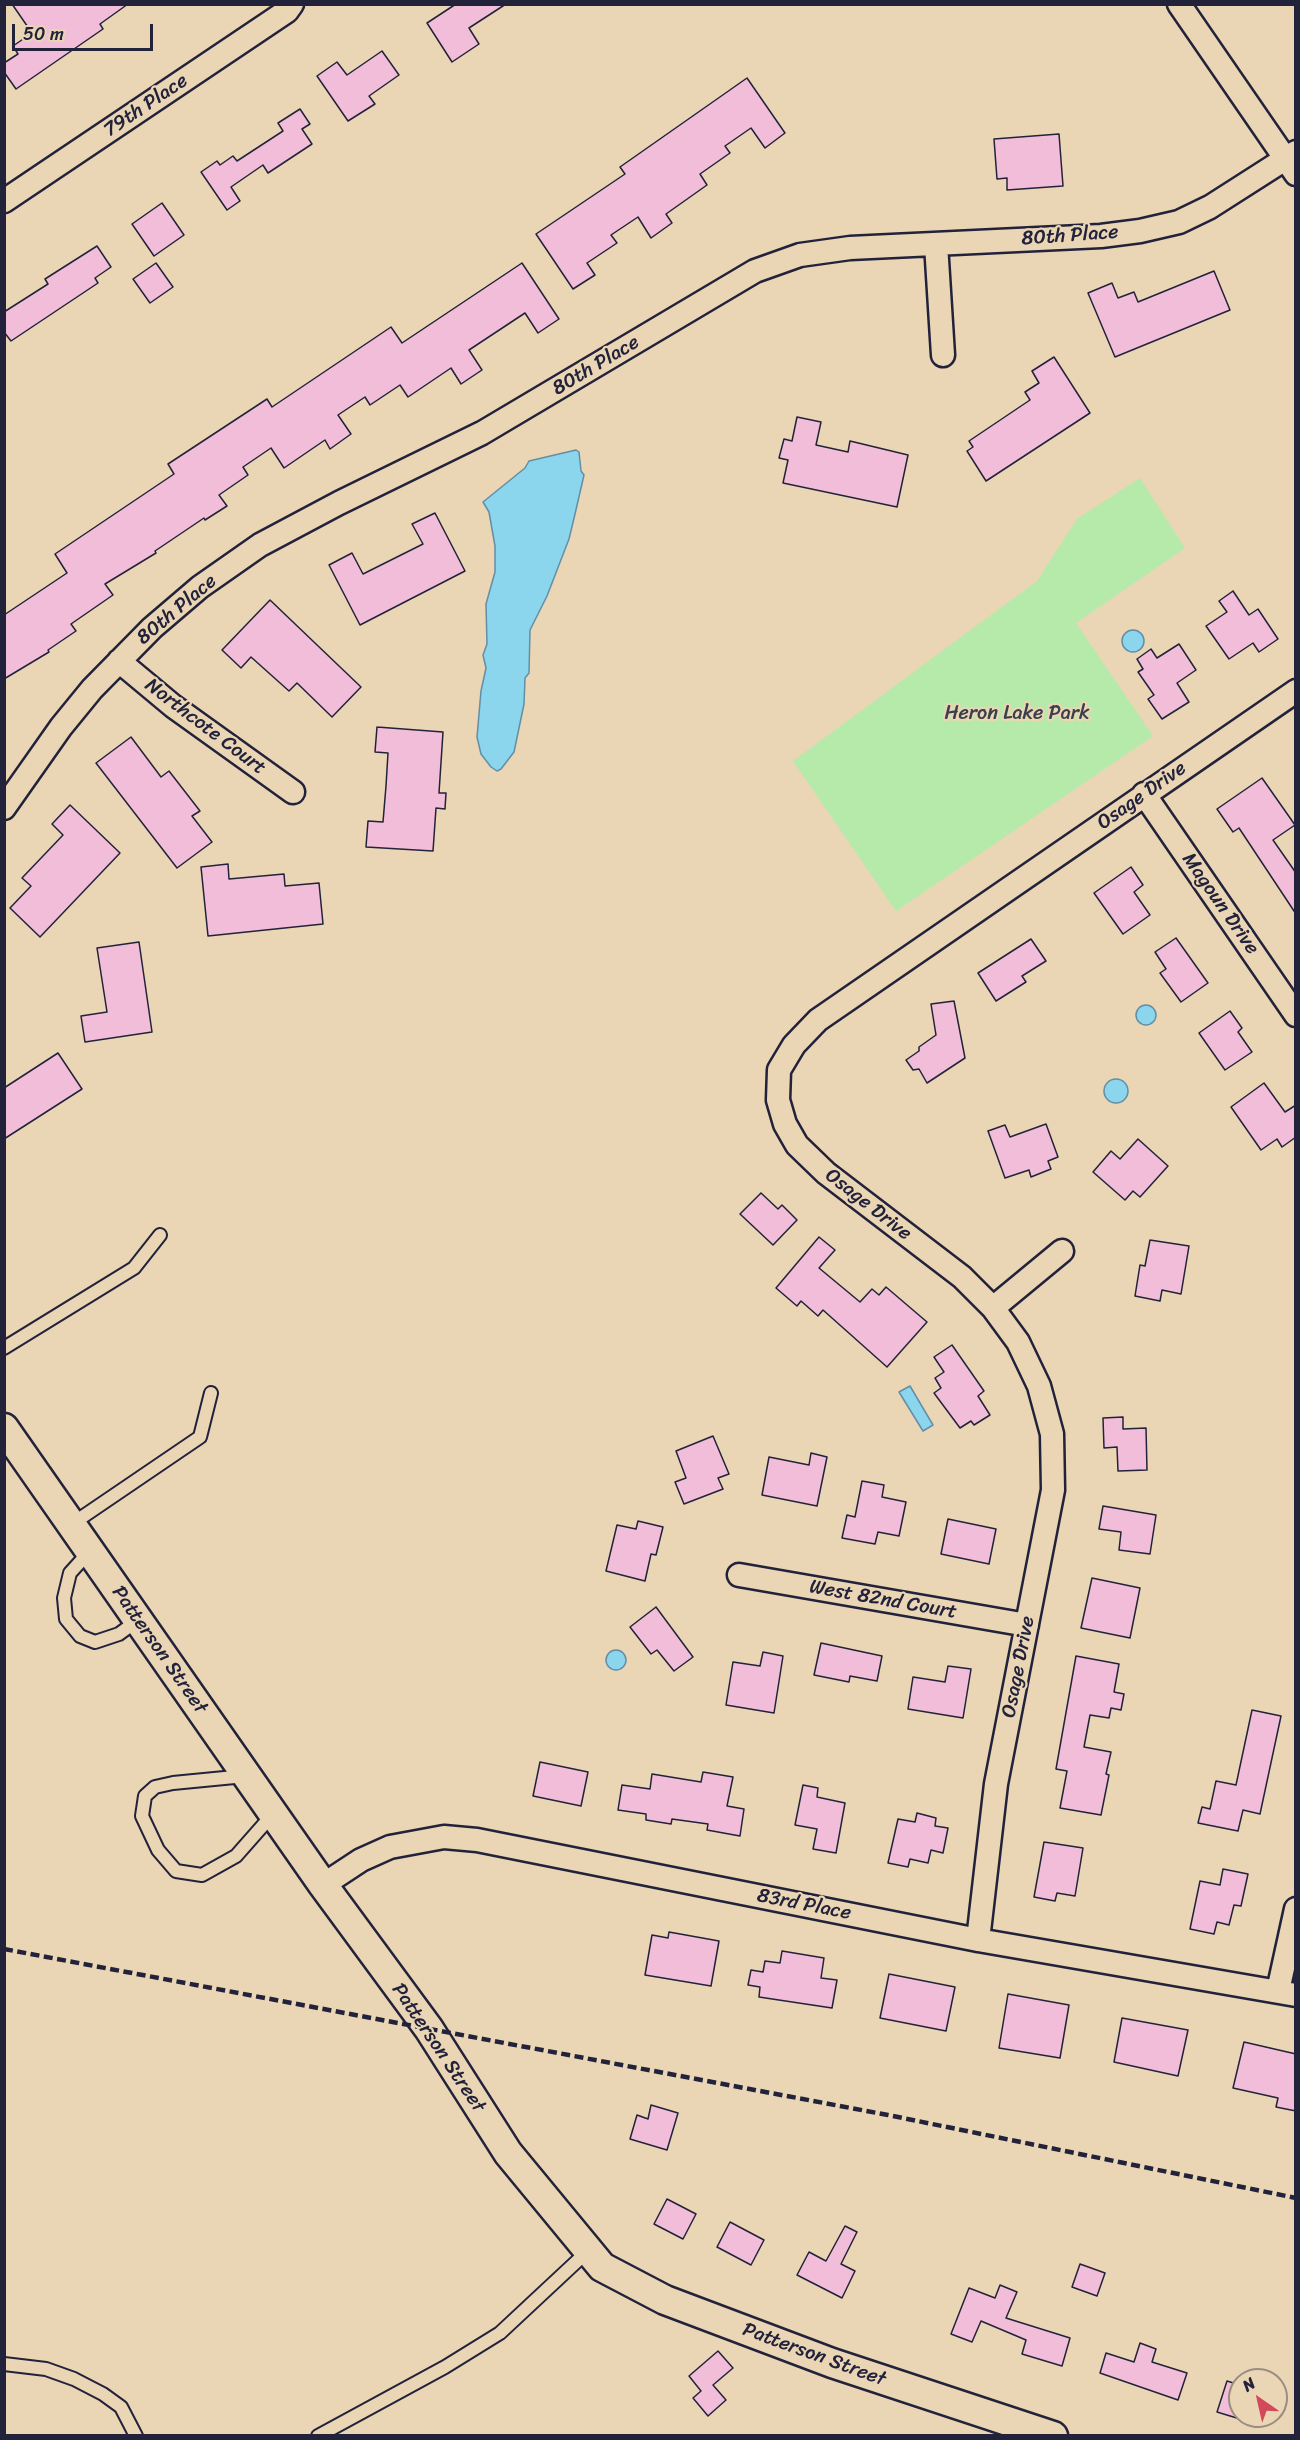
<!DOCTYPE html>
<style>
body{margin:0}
#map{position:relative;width:1300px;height:2440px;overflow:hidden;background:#ead5b4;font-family:Sriracha,sans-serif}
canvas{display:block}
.frame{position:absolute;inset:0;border:6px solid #22223b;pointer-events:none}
.north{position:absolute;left:1228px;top:2368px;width:60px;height:60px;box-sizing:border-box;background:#ead5b4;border:2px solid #9a8d84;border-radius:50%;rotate:326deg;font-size:16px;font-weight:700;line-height:24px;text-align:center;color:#22223b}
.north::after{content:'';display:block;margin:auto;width:21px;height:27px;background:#d1495b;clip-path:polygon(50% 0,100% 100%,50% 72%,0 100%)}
.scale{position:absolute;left:12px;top:24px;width:141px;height:27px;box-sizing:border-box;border:3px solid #22223b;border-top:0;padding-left:8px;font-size:18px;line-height:21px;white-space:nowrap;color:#22223b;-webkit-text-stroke:4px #ead5b4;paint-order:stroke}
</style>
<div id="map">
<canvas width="1300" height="2440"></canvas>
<div class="frame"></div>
<div class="north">N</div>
<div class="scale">50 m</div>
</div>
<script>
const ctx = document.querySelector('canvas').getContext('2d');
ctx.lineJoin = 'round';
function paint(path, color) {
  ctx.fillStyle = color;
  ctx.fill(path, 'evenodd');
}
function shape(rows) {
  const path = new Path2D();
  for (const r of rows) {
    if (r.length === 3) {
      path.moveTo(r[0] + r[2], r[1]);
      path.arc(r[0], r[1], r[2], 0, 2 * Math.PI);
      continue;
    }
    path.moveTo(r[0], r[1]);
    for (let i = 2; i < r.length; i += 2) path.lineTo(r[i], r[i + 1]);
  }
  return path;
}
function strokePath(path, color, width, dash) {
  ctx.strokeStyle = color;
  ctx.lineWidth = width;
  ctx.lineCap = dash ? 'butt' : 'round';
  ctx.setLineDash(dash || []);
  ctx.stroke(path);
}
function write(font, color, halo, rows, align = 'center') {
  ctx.font = font + ' Sriracha,sans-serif';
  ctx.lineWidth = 4.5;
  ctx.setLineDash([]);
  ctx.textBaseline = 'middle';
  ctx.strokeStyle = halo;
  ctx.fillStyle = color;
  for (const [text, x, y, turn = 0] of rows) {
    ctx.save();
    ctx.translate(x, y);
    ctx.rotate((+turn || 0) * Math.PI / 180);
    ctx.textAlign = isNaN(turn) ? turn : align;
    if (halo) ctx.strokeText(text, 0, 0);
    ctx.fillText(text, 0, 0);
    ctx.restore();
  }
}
paint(shape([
 [1140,478,1185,548,1076,623,1153,736,896,911,793,761,1037,581,1077,519]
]), '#b5eaab');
const water = shape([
 [576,450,579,452,581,471,584,475,575,514,569,539,547,596,530,630,529,673,525,678,524,704,514,752,501,769,497,771,491,767,481,754,477,737,481,691,486,668,483,655,487,644,486,604,495,572,495,546,489,512,483,502,525,468,529,461,576,450],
 [1133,641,11],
 [1146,1015,10],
 [1116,1091,12],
 [910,1386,933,1425,923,1431,899,1392,910,1386],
 [616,1660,10]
]);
paint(water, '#8cd6ed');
strokePath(water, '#628ea6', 1.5);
const building = shape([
 [12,4,128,4,100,24,103,29,16,89,4,72,4,63,18,54,13,46,32,33,12,4],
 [456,4,506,4,469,28,479,44,452,62,427,23,456,4],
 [382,51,399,75,369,96,375,104,348,121,317,76,337,62,347,75,382,51],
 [747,78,785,133,765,148,751,128,725,146,730,153,700,174,707,185,666,214,672,223,651,238,638,217,611,235,617,243,587,263,595,275,573,289,536,234,625,174,620,167,747,78],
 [300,109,310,124,302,129,312,144,268,173,263,165,231,187,240,201,227,210,201,172,217,161,220,165,233,156,237,161,283,131,278,123,300,109],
 [1059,134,1063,186,1007,190,1007,178,997,179,994,139,1059,134],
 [162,203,184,235,154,256,132,224,162,203],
 [97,246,111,267,95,278,98,283,11,341,4,332,4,312,48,284,45,279,97,246],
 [156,263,173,287,150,303,133,279,156,263],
 [522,263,559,319,538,333,525,313,469,350,482,370,461,384,451,368,408,397,400,385,370,405,365,397,338,415,351,434,330,449,325,440,284,468,271,448,243,467,248,475,219,495,227,506,205,520,204,518,155,551,156,553,105,584,113,595,71,624,76,631,48,650,49,652,4,679,4,615,67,573,55,554,174,474,168,464,267,399,272,407,391,327,402,343,522,263],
 [1214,271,1230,310,1115,357,1088,293,1112,283,1118,298,1134,292,1138,302,1214,271],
 [1054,357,1090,413,986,481,967,451,973,447,969,441,1030,400,1025,392,1039,383,1032,371,1054,357],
 [797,417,821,422,816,445,848,452,850,441,908,455,897,507,783,483,788,460,779,458,784,439,792,441,797,417],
 [435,513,465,571,360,625,329,565,352,553,363,574,423,544,412,524,435,513],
 [1233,591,1249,615,1258,609,1278,639,1259,652,1253,643,1229,659,1206,626,1227,612,1219,601,1233,591],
 [270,600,361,687,332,717,297,683,289,691,251,657,241,668,222,650,270,600],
 [1179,644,1196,670,1177,683,1189,702,1162,719,1148,699,1154,695,1138,672,1143,669,1137,659,1151,649,1157,658,1179,644],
 [377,727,443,732,439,793,446,793,445,809,436,808,433,851,366,847,368,821,383,822,386,786,388,753,375,752,377,727],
 [131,737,161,777,169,771,200,811,192,816,212,842,177,868,96,763,131,737],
 [1262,778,1295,825,1273,840,1296,873,1296,914,1239,828,1233,832,1217,809,1262,778],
 [70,805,120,853,40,937,10,908,31,886,22,878,63,835,52,824,70,805],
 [228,864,229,879,284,874,285,886,319,883,323,924,208,936,201,867,228,864],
 [1131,867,1143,885,1134,892,1150,915,1123,934,1094,893,1131,867],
 [1176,938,1208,983,1181,1002,1160,973,1166,969,1155,952,1176,938],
 [1031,939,1046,961,1022,976,1026,982,996,1001,978,973,1031,939],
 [139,942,152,1032,85,1042,81,1016,107,1012,97,948,139,942],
 [954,1001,965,1058,927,1083,919,1069,913,1070,906,1060,919,1051,919,1047,936,1035,931,1004,954,1001],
 [1230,1011,1242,1028,1238,1032,1252,1052,1225,1070,1199,1033,1230,1011],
 [58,1053,82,1089,4,1139,4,1088,58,1053],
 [1264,1083,1285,1112,1296,1105,1296,1137,1282,1147,1277,1139,1261,1150,1231,1107,1264,1083],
 [1046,1124,1058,1157,1048,1161,1051,1169,1031,1177,1029,1170,1005,1178,988,1131,1005,1125,1010,1137,1046,1124],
 [1138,1139,1168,1166,1140,1197,1133,1191,1125,1200,1093,1172,1111,1151,1120,1159,1138,1139],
 [761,1193,778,1209,782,1205,797,1220,773,1245,740,1214,761,1193],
 [819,1237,835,1250,819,1268,860,1302,872,1289,879,1295,886,1287,927,1322,887,1367,823,1310,818,1316,801,1301,797,1306,776,1288,819,1237],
 [1150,1240,1189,1246,1181,1294,1162,1290,1160,1301,1135,1296,1140,1265,1145,1266,1150,1240],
 [952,1345,984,1391,978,1396,990,1415,974,1425,971,1421,960,1428,934,1393,941,1388,935,1378,944,1372,934,1357,952,1345],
 [1123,1417,1123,1429,1146,1428,1147,1470,1118,1471,1117,1447,1104,1448,1103,1418,1123,1417],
 [713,1436,729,1474,718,1478,723,1489,684,1504,675,1482,686,1478,676,1451,713,1436],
 [811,1453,827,1457,817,1506,762,1495,769,1457,809,1465,811,1453],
 [862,1481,884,1485,882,1497,906,1502,899,1536,878,1532,875,1544,842,1538,847,1515,855,1517,862,1481],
 [1103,1506,1156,1515,1150,1554,1119,1550,1121,1532,1099,1529,1103,1506],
 [948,1519,996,1529,989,1564,941,1554,948,1519],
 [638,1521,663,1527,656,1555,651,1554,645,1581,606,1571,617,1525,636,1529,638,1521],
 [1092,1578,1140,1588,1130,1638,1081,1628,1092,1578],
 [656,1607,693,1657,674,1671,657,1650,651,1654,630,1627,656,1607],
 [821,1643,882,1656,877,1681,850,1676,849,1682,814,1675,821,1643],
 [763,1652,783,1656,774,1713,726,1705,733,1662,760,1666,763,1652],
 [1076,1656,1119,1664,1114,1692,1124,1694,1121,1710,1111,1708,1109,1718,1090,1715,1084,1747,1111,1752,1106,1774,1109,1775,1101,1815,1060,1808,1067,1771,1056,1769,1076,1656],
 [948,1666,971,1669,963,1718,908,1709,913,1677,945,1682,948,1666],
 [1252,1710,1281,1716,1260,1814,1243,1810,1238,1831,1198,1823,1202,1807,1210,1809,1216,1781,1236,1785,1252,1710],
 [540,1762,588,1772,581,1806,533,1796,540,1762],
 [703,1772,733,1777,727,1806,744,1809,740,1836,707,1830,708,1824,672,1819,671,1824,646,1820,646,1814,618,1810,622,1785,650,1789,652,1774,701,1782,703,1772],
 [803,1785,818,1788,817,1797,845,1803,836,1853,813,1849,817,1829,795,1825,803,1785],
 [917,1813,936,1818,935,1826,948,1828,943,1853,931,1850,928,1863,910,1859,908,1867,888,1863,898,1819,915,1822,917,1813],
 [1044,1842,1083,1848,1075,1896,1057,1893,1055,1901,1034,1897,1044,1842],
 [1223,1869,1248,1874,1241,1906,1234,1905,1229,1925,1217,1922,1214,1934,1190,1929,1200,1881,1220,1885,1223,1869],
 [669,1932,719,1941,711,1986,645,1975,652,1935,668,1938,669,1932],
 [782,1951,824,1958,821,1978,837,1980,832,2008,759,1997,760,1987,748,1985,751,1970,763,1972,765,1961,780,1963,782,1951],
 [889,1974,955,1987,946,2031,880,2018,889,1974],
 [1008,1994,1069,2005,1060,2058,999,2048,1008,1994],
 [1122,2018,1188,2030,1178,2076,1114,2062,1122,2018],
 [1244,2042,1296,2054,1296,2111,1276,2107,1278,2098,1233,2088,1244,2042],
 [651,2105,678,2113,667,2150,630,2139,637,2115,648,2119,651,2105],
 [667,2199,696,2214,683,2239,654,2224,667,2199],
 [730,2222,764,2240,751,2265,717,2247,730,2222],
 [845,2226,857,2232,841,2264,855,2271,842,2298,797,2275,809,2252,826,2261,845,2226],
 [1080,2264,1105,2273,1097,2296,1072,2287,1080,2264],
 [1000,2285,1017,2292,1006,2318,1070,2338,1062,2366,1022,2354,1026,2340,981,2321,972,2342,951,2334,969,2288,995,2298,1000,2285],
 [1140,2343,1156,2349,1152,2362,1187,2373,1178,2400,1100,2373,1106,2353,1134,2362,1140,2343],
 [718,2351,733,2368,713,2385,726,2400,708,2416,693,2398,701,2391,689,2376,718,2351],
 [1227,2381,1240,2385,1240,2419,1217,2412,1227,2381]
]);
paint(building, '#f2bdd8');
strokePath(building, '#22223b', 1.5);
const service = shape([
 [4,1348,134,1268,160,1235],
 [72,1524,200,1437,211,1393],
 [90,1551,70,1573,64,1598,66,1619,80,1636,95,1642,119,1634,138,1620],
 [245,1776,173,1783,155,1787,145,1796,142,1816,158,1850,176,1871,202,1875,236,1856,273,1814],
 [4,2364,46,2369,74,2379,103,2394,121,2407,136,2436],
 [318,2436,445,2367,500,2333,589,2250]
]);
const minor = shape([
 [1179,4,1296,174],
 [4,201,287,11,292,4],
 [936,244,943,355],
 [119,661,173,706,293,792],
 [1144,794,1296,1015],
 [4,808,61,727,92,689,152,628,200,587,260,545,339,503,482,433,755,271,800,255,850,248,1101,236,1140,231,1179,222,1210,207,1296,152],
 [993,1308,1062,1251],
 [739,1575,1027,1625],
 [323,1885,361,1860,390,1847,444,1837,477,1840,978,1940,1296,1995],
 [978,1940,996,1784,1053,1490,1052,1434,1039,1386,1018,1342,993,1308,962,1277,826,1173,797,1145,785,1124,778,1100,779,1070,794,1045,818,1020,1296,691],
 [1278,1991,1296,1909]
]);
const tertiary = shape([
 [4,1428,323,1885,429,2029,508,2153,602,2267,665,2300,832,2363,1053,2436]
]);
strokePath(service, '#22223b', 16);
strokePath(minor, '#22223b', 27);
strokePath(tertiary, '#22223b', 33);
strokePath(service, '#ead5b4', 12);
strokePath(minor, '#ead5b4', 22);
strokePath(tertiary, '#ead5b4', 28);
strokePath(shape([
 [4,1949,888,2115,1296,2198]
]), '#22223b', 4.5, [9, 4.5]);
write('20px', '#22223b', '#ead5b4', [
 ["79th Place",146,106,-34],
 ["80th Place",1070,236,-4],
 ["80th Place",596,366,-31],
 ["80th Place",177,610,-40],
 ["Northcote Court",205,727,37],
 ["Osage Drive",1142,796,-35],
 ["Magoun Drive",1220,904,55],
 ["Osage Drive",868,1205,38],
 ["West 82nd Court",883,1600,10],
 ["Patterson Street",159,1650,55],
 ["Osage Drive",1019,1667,-79],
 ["83rd Place",804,1905,11],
 ["Patterson Street",438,2048,56],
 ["Patterson Street",814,2355,20]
]);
write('20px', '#38404c', '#ead5b4', [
 ["Heron Lake Park",1017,714]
]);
</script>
